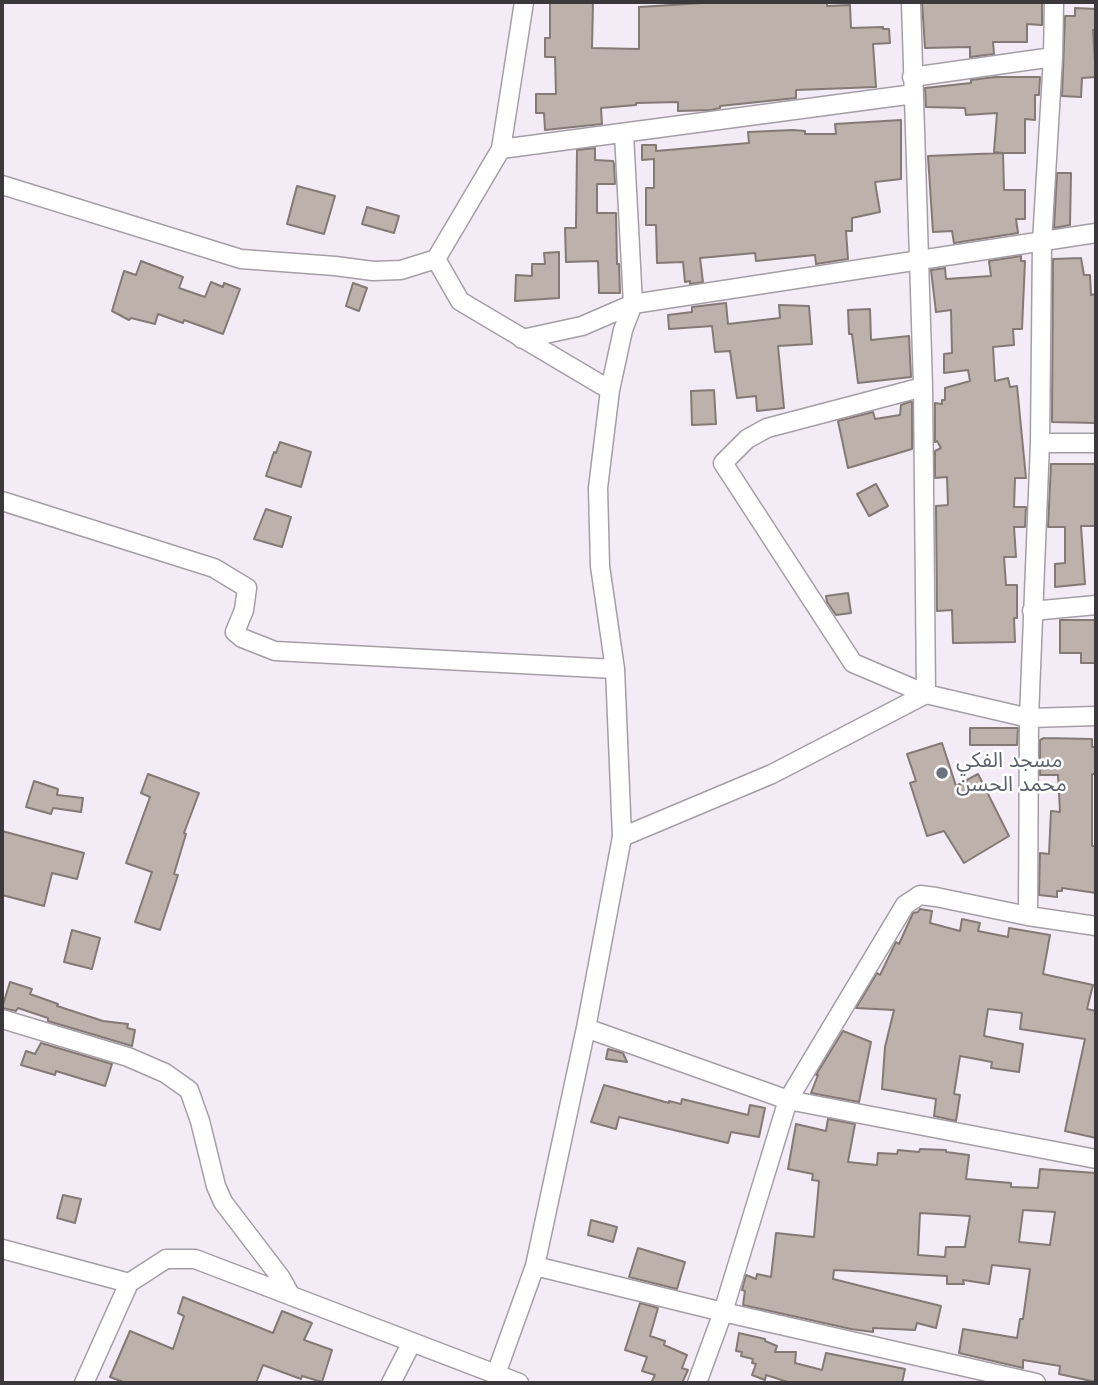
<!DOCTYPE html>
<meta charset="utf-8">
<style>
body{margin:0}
#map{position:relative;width:1098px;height:1385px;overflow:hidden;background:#f3ebf5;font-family:"Libre Baskerville",serif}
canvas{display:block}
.frame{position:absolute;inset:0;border:4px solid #3b383c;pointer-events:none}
</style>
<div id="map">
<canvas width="1098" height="1385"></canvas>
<div class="frame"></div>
</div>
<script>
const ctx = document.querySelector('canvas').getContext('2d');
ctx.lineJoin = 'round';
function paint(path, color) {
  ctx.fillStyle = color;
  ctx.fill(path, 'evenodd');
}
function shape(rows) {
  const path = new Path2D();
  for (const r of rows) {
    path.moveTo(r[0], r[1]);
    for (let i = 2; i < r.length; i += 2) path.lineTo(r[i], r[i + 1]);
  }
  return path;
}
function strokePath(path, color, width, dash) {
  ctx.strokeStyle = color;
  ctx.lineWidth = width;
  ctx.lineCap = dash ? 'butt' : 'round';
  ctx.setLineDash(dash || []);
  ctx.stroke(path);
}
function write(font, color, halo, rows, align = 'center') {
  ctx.font = font + ' "Libre Baskerville","Noto Sans Arabic",serif';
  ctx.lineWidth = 5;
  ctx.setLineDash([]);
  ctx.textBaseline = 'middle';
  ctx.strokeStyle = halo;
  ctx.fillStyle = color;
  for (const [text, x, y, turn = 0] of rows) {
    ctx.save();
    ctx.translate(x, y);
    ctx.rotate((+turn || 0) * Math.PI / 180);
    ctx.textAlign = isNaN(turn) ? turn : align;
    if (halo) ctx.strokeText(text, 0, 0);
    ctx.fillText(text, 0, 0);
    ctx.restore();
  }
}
const building = shape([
 [550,2,593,2,592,48,639,49,639,7,719,2,827,2,827,6,850,5,851,28,883,27,883,29,889,29,890,43,873,44,876,87,796,90,796,98,720,106,720,108,711,110,678,111,678,102,636,103,636,105,601,108,602,124,545,130,544,113,536,113,536,94,556,94,555,57,545,57,545,38,550,38,550,2],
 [922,2,1042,2,1042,25,1027,24,1027,42,993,42,994,54,970,57,970,47,925,48,922,2],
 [1075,8,1096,9,1096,30,1093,30,1096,77,1082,78,1081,97,1062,96,1065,16,1075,16,1075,8],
 [995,77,1040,77,1039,95,1035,95,1035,120,1025,119,1025,153,1003,153,1004,190,1025,190,1025,219,1016,219,1018,233,954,243,952,231,933,232,928,156,1002,153,994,152,997,113,966,115,965,108,926,107,925,88,971,83,971,80,995,77],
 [901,120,901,179,875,182,880,212,852,218,852,231,846,231,848,259,816,264,815,255,756,261,755,253,700,258,703,282,690,284,690,281,685,282,683,262,657,263,656,225,646,225,646,188,654,188,654,159,642,160,642,145,656,145,656,151,749,143,748,132,793,130,805,131,805,134,836,134,835,124,901,120],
 [595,148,595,160,613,161,614,164,615,184,597,184,597,213,616,213,617,264,619,264,620,293,599,293,598,261,566,262,565,228,576,228,576,225,577,150,595,148],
 [1057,173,1071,173,1070,225,1054,228,1057,173],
 [297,186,335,196,324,234,287,224,297,186],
 [367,207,399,216,394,233,362,224,367,207],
 [559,252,559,298,515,301,516,275,532,276,532,264,545,264,544,253,559,252],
 [1021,256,1021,261,1025,261,1022,329,1013,329,1014,345,993,347,995,381,1008,378,1010,387,1017,386,1026,478,1015,478,1014,507,1026,507,1025,527,1014,527,1016,557,1004,557,1006,585,1017,585,1017,618,1014,618,1015,642,953,643,952,610,937,611,936,506,948,505,947,477,935,478,935,451,941,448,937,441,935,442,935,403,942,404,942,400,945,400,945,388,970,381,968,370,944,373,944,354,952,353,951,310,936,312,931,270,945,268,946,279,991,276,989,261,1021,256],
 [1081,258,1084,275,1090,275,1091,295,1096,294,1096,423,1052,422,1053,259,1081,258],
 [141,261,183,277,179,288,205,297,211,282,223,287,224,283,240,289,223,334,184,320,183,323,158,314,155,324,131,318,129,320,112,311,124,271,136,275,141,261],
 [353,283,367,288,359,311,346,306,353,283],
 [726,303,728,324,780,318,779,305,809,306,812,344,778,346,784,408,757,411,756,396,737,398,730,351,715,352,712,326,669,329,668,315,692,312,692,307,726,303],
 [870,309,871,340,909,336,911,377,858,383,852,334,849,334,848,310,870,309],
 [714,390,716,424,692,425,691,391,714,390],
 [909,402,912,402,912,449,848,468,838,421,873,412,875,419,900,415,901,405,909,402],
 [280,442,311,452,301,487,266,476,274,452,276,453,280,442],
 [1051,464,1096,464,1096,526,1081,526,1085,584,1055,587,1055,564,1065,563,1065,527,1048,527,1051,464],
 [876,484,888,506,869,516,857,494,876,484],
 [266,509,291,517,282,547,254,539,266,509],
 [848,593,851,613,836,615,827,602,826,596,848,593],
 [1060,620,1096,620,1096,663,1081,663,1081,653,1060,653,1060,620],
 [970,728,1018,728,1017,745,970,745,970,728],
 [1044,738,1092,739,1092,747,1096,747,1096,774,1092,774,1092,846,1096,846,1096,893,1062,888,1062,891,1057,891,1057,897,1039,895,1040,853,1049,854,1051,811,1060,812,1058,775,1040,775,1040,740,1044,738],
 [942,743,956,786,978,774,1009,836,964,863,944,831,927,836,910,783,916,781,907,754,942,743],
 [148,774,199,793,184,833,186,834,174,874,178,875,160,930,135,922,152,872,126,863,150,797,141,793,148,774],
 [34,781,58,789,57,795,83,798,81,812,53,808,51,814,26,807,34,781],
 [2,831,84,853,77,879,52,873,44,906,2,895,2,831],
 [920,909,932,911,930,923,960,931,962,919,980,923,978,931,1008,937,1009,928,1050,935,1043,974,1093,985,1087,1009,1096,1011,1096,1138,1065,1131,1085,1039,1020,1029,1022,1013,988,1009,984,1036,1023,1044,1019,1072,991,1068,992,1062,960,1056,954,1094,960,1095,956,1121,934,1116,936,1099,882,1089,885,1047,894,1010,856,1008,877,973,880,975,896,942,899,944,913,913,918,912,920,909],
 [72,930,100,938,92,969,64,962,72,930],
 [10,982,32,989,30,994,58,1004,57,1006,103,1021,128,1024,127,1028,135,1030,132,1046,48,1021,48,1018,18,1008,16,1011,2,1008,10,982],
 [843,1031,871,1042,859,1102,811,1093,818,1075,816,1075,843,1031],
 [41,1043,112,1064,105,1086,56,1071,55,1075,21,1065,26,1051,35,1054,41,1043],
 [608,1049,623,1053,627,1062,606,1059,608,1049],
 [604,1085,669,1103,669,1101,681,1104,682,1099,748,1115,750,1105,765,1108,759,1137,731,1132,728,1143,619,1117,616,1129,591,1122,604,1085],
 [828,1119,855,1124,848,1162,877,1165,878,1153,897,1154,898,1150,919,1152,920,1149,946,1150,946,1152,969,1155,966,1179,1011,1183,1011,1187,1038,1188,1040,1169,1096,1173,1096,1382,1059,1374,1060,1366,1023,1360,1023,1368,959,1353,963,1329,1017,1338,1020,1319,1023,1319,1030,1269,992,1265,989,1284,963,1280,964,1284,947,1284,947,1276,834,1270,833,1279,941,1306,936,1328,917,1323,915,1330,873,1328,873,1332,851,1329,743,1305,745,1291,742,1290,746,1275,756,1279,757,1274,771,1277,776,1233,814,1237,819,1181,812,1180,813,1174,788,1169,796,1124,826,1131,828,1119],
 [1023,1210,1055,1212,1050,1245,1019,1242,1023,1210],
 [920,1213,970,1216,965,1247,946,1247,945,1257,918,1255,920,1213],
 [63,1195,81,1199,75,1223,57,1218,63,1195],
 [591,1220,617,1227,613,1242,588,1235,591,1220],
 [638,1248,685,1262,677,1289,629,1277,638,1248],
 [183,1297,273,1333,282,1311,312,1323,304,1340,332,1350,322,1382,302,1376,301,1379,263,1365,256,1383,126,1383,110,1377,130,1331,173,1349,184,1316,178,1313,183,1297],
 [640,1303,658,1308,650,1336,665,1341,664,1345,687,1355,682,1368,688,1370,682,1383,651,1383,655,1375,642,1371,647,1357,625,1350,640,1303],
 [739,1333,765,1339,765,1341,777,1346,775,1352,796,1352,795,1363,822,1370,826,1353,905,1369,902,1383,791,1383,766,1375,765,1380,752,1375,756,1364,752,1363,753,1359,741,1356,742,1352,736,1351,739,1333]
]);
paint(building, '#bdb1ac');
strokePath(building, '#847974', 2);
const minor = shape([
 [524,2,501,149,436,259,460,301,610,390,598,488,600,566,615,669,622,837],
 [911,2,923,387,926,694,853,663,723,463,747,439,767,428,923,387],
 [912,77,1053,57],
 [501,149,914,94],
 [2,185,241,259,335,266,373,271,401,270,436,259],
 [522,339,582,326,633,304,1096,233],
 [610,390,623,330,633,304,624,134],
 [1040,443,1096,443],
 [2,501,214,568,247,588,244,610,235,632,242,638,275,651,615,669],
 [1032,611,1096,605],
 [1028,916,1029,718,1040,443,1042,242,1053,57,1054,2],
 [2,1019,128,1057,165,1073,189,1090,200,1121,216,1186,223,1202,281,1278,291,1296],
 [586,1028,788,1100,1096,1159],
 [2,1249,129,1283],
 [535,1266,723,1312,1036,1383],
 [496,1374,535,1266,586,1028,622,837,772,774,926,694,1029,718,1096,716],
 [84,1383,129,1283,166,1259,195,1259,519,1383],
 [391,1383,412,1342],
 [697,1383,723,1312,788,1100,905,905,920,895,936,897,1028,916,1096,926]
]);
strokePath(minor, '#a59ea7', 21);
strokePath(minor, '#fff', 18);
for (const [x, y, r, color] of [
 [942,773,7,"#6b7280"]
]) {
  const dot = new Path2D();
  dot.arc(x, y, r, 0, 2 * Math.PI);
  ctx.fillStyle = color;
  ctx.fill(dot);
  strokePath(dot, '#fff', 2.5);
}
write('21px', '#5b616d', '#fff', [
 ["مسجد الفكي",956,761],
 ["محمد الحسن",956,785]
], 'left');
</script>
